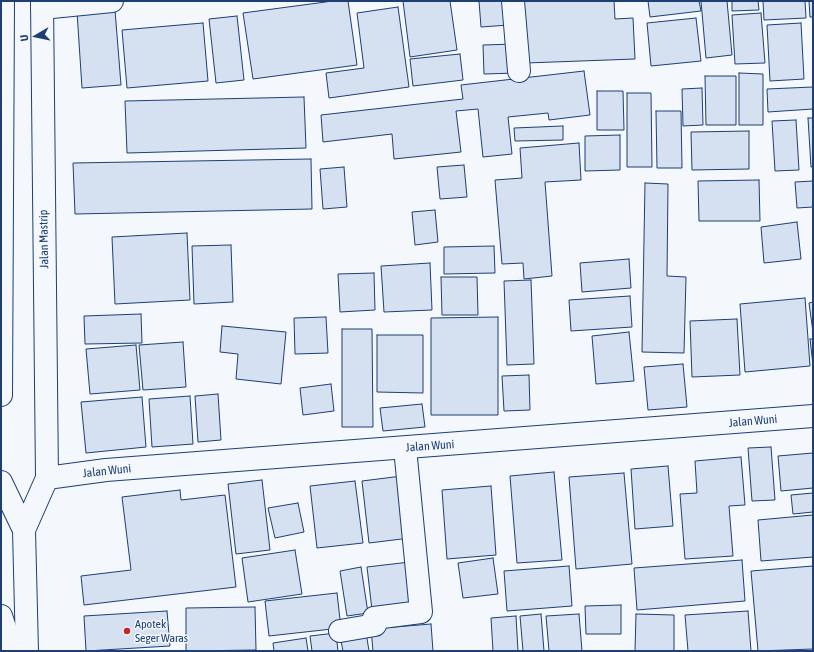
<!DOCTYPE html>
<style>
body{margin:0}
#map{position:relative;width:814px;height:652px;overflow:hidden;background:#f4f7fb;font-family:"Asap Condensed",sans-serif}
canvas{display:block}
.frame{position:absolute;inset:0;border:2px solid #1d3f73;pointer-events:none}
.north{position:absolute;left:16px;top:16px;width:40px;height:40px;-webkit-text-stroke:3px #f4f7fb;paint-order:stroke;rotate:261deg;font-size:11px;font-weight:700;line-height:16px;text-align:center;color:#1d3f73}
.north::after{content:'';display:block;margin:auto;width:14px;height:18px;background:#1d3f73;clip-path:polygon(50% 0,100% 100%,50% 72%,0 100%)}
</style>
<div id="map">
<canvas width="814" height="652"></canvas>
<div class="frame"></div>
<div class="north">U</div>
</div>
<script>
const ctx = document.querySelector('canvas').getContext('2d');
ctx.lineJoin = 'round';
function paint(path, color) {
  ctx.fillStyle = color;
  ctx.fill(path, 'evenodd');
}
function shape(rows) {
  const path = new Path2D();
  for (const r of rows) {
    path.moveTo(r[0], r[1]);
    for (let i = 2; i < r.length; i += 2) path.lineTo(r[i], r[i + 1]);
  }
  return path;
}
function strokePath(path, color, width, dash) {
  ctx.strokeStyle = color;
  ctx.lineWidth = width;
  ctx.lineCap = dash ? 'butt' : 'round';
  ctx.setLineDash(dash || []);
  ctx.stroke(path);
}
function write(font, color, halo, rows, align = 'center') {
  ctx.font = font + ' "Asap Condensed",sans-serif';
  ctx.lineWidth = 3;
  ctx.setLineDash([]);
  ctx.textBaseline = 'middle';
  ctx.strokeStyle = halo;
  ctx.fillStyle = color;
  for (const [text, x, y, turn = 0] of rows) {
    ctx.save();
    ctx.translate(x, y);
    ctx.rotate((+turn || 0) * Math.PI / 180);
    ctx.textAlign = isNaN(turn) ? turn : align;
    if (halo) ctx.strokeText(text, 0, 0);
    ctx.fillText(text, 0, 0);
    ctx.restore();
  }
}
const building = shape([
 [333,1,348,1,357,65,253,79,243,13,333,1],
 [403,1,450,1,457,50,410,57,403,1],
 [479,1,506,1,509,25,481,27,479,1],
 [524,1,614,1,615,19,633,18,635,59,526,63,524,1],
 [648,1,699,1,701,11,650,17,648,1],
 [701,1,727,1,732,55,706,58,701,1],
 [732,1,758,1,759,10,732,11,732,1],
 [763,1,805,1,806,18,764,20,763,1],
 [809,1,813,1,813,17,810,17,809,1],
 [398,7,409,87,329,98,326,73,364,68,357,13,398,7],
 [115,10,121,85,82,88,77,12,115,10],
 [761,13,765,63,735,64,732,15,761,13],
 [237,16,244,80,216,83,209,19,237,16],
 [696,18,701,61,651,66,647,23,696,18],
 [203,23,208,81,127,88,122,30,203,23],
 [801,23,804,79,770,81,767,25,801,23],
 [515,44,516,73,484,74,483,45,515,44],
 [460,54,463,80,413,86,410,59,460,54],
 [584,71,590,115,549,120,548,113,508,117,512,154,483,157,478,109,456,111,461,152,394,159,392,134,323,142,321,115,463,99,461,85,584,71],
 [739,73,763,74,763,125,739,125,739,73],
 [705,76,736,76,736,125,706,125,705,76],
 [813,87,813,109,768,112,767,89,813,87],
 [702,88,703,125,683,126,682,89,702,88],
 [597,91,623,91,624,130,597,130,597,91],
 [627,93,651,93,652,167,627,167,627,93],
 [304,97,306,148,127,153,125,101,304,97],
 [656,111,681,111,682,168,657,168,656,111],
 [808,118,813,118,813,167,811,167,808,118],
 [796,120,799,170,775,171,772,121,796,120],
 [563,126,563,140,515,141,514,128,563,126],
 [749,131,749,169,692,170,691,132,749,131],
 [620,135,620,170,585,171,585,136,620,135],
 [579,143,581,180,545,182,552,276,524,279,523,263,502,264,495,180,522,178,520,148,579,143],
 [311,159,312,209,75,214,73,163,311,159],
 [464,165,467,197,440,199,437,167,464,165],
 [344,167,347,207,323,209,320,169,344,167],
 [759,180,760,221,699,221,698,181,759,180],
 [813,181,813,207,797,208,795,182,813,181],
 [645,183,668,184,667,276,686,277,684,353,642,352,645,183],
 [435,210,438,242,415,245,412,212,435,210],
 [797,222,801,259,764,263,761,227,797,222],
 [187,233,190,300,115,304,112,237,187,233],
 [231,245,233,302,194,304,192,246,231,245],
 [494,246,495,273,444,274,444,247,494,246],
 [629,259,631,288,582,292,580,263,629,259],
 [430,263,432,310,384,312,381,266,430,263],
 [374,273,375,310,340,312,338,274,374,273],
 [441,277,477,277,478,315,442,315,441,277],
 [531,280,534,364,507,365,504,281,531,280],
 [630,296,632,327,571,331,569,300,630,296],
 [805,298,810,366,745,372,740,304,805,298],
 [813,302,813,332,809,303,813,302],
 [141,314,142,343,85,344,84,316,141,314],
 [326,317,328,353,295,354,294,318,326,317],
 [498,317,498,415,431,415,431,318,498,317],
 [737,319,740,375,692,377,690,321,737,319],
 [222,326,286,332,281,384,236,379,238,354,220,352,222,326],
 [342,329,372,329,373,427,342,427,342,329],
 [629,332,634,381,596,384,592,336,629,332],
 [377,335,423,335,423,393,377,392,377,335],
 [810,339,813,339,813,365,810,339],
 [183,342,186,387,143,390,139,345,183,342],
 [136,345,140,390,90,394,86,349,136,345],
 [683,364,687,407,648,410,644,367,683,364],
 [529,375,530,410,504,411,502,376,529,375],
 [331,384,334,411,303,415,300,388,331,384],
 [218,394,221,440,198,442,195,396,218,394],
 [190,396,193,444,152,447,149,399,190,396],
 [142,397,146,447,86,453,81,402,142,397],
 [422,404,425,427,383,431,380,408,422,404],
 [771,447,775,500,752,501,748,448,771,447],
 [813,453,813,488,781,491,778,456,813,453],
 [741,457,745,505,729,506,733,556,685,559,680,494,697,493,695,461,741,457],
 [668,466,673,526,635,529,631,469,668,466],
 [554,472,562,560,517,563,510,476,554,472],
 [624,473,632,564,576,569,569,477,624,473],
 [402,476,410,538,369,543,362,481,402,476],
 [262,480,270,550,236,554,228,484,262,480],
 [355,481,363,543,317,548,310,486,355,481],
 [491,486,496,555,447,559,442,490,491,486],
 [180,490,181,500,225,495,236,587,84,605,81,576,131,570,122,497,180,490],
 [813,493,813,512,793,514,791,495,813,493],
 [298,503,304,532,275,538,268,508,298,503],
 [813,515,813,557,761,561,758,520,813,515],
 [295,550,302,594,248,602,242,558,295,550],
 [493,558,498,594,463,598,458,563,493,558],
 [742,560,745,601,637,610,634,568,742,560],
 [410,562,414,605,372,610,367,567,410,562],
 [569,566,572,606,507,611,504,571,569,566],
 [813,566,813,649,758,651,751,571,813,566],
 [361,567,368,613,347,616,340,571,361,567],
 [337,593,341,628,269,636,265,601,337,593],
 [621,605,621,634,586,634,585,606,621,605],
 [255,607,256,650,186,651,186,608,255,607],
 [167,611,170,646,86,651,84,616,167,611],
 [748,611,751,651,688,651,685,615,748,611],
 [541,614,544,651,523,651,520,616,541,614],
 [579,614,582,651,549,651,546,616,579,614],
 [636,614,674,615,674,651,635,651,636,614],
 [516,616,518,651,493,651,491,618,516,616],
 [431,624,433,651,373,651,371,629,431,624],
 [366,632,369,651,343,651,340,636,366,632],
 [336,633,338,651,312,651,310,636,336,633],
 [306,638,308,651,274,651,273,643,306,638]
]);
paint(building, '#d5e0f0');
strokePath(building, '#1d3f73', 1);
const minor = shape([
 [513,1,519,71],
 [42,8,112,1],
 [1,616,13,651],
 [340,631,375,625,374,618,421,612,405,448]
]);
const major = shape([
 [1,395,3,1],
 [47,478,106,470,813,416],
 [1,482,24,530],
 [27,651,24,530,47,478,42,1]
]);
strokePath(minor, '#1d3f73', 24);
strokePath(major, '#1d3f73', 24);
strokePath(minor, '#f4f7fb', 22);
strokePath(major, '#f4f7fb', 22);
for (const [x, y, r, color] of [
 [127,631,4,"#c62828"]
]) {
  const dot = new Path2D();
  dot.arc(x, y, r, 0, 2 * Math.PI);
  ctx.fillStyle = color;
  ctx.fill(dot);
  strokePath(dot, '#f4f7fb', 1.5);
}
write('12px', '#1d3f73', '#f4f7fb', [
 ["Jalan Mastrip",44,239,-91],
 ["Jalan Wuni",753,421,-5],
 ["Jalan Wuni",430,446,-4],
 ["Jalan Wuni",107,471,-6]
]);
write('12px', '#1d3f73', '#f4f7fb', [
 ["Apotek",135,624],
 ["Seger Waras",135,638]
], 'left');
</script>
